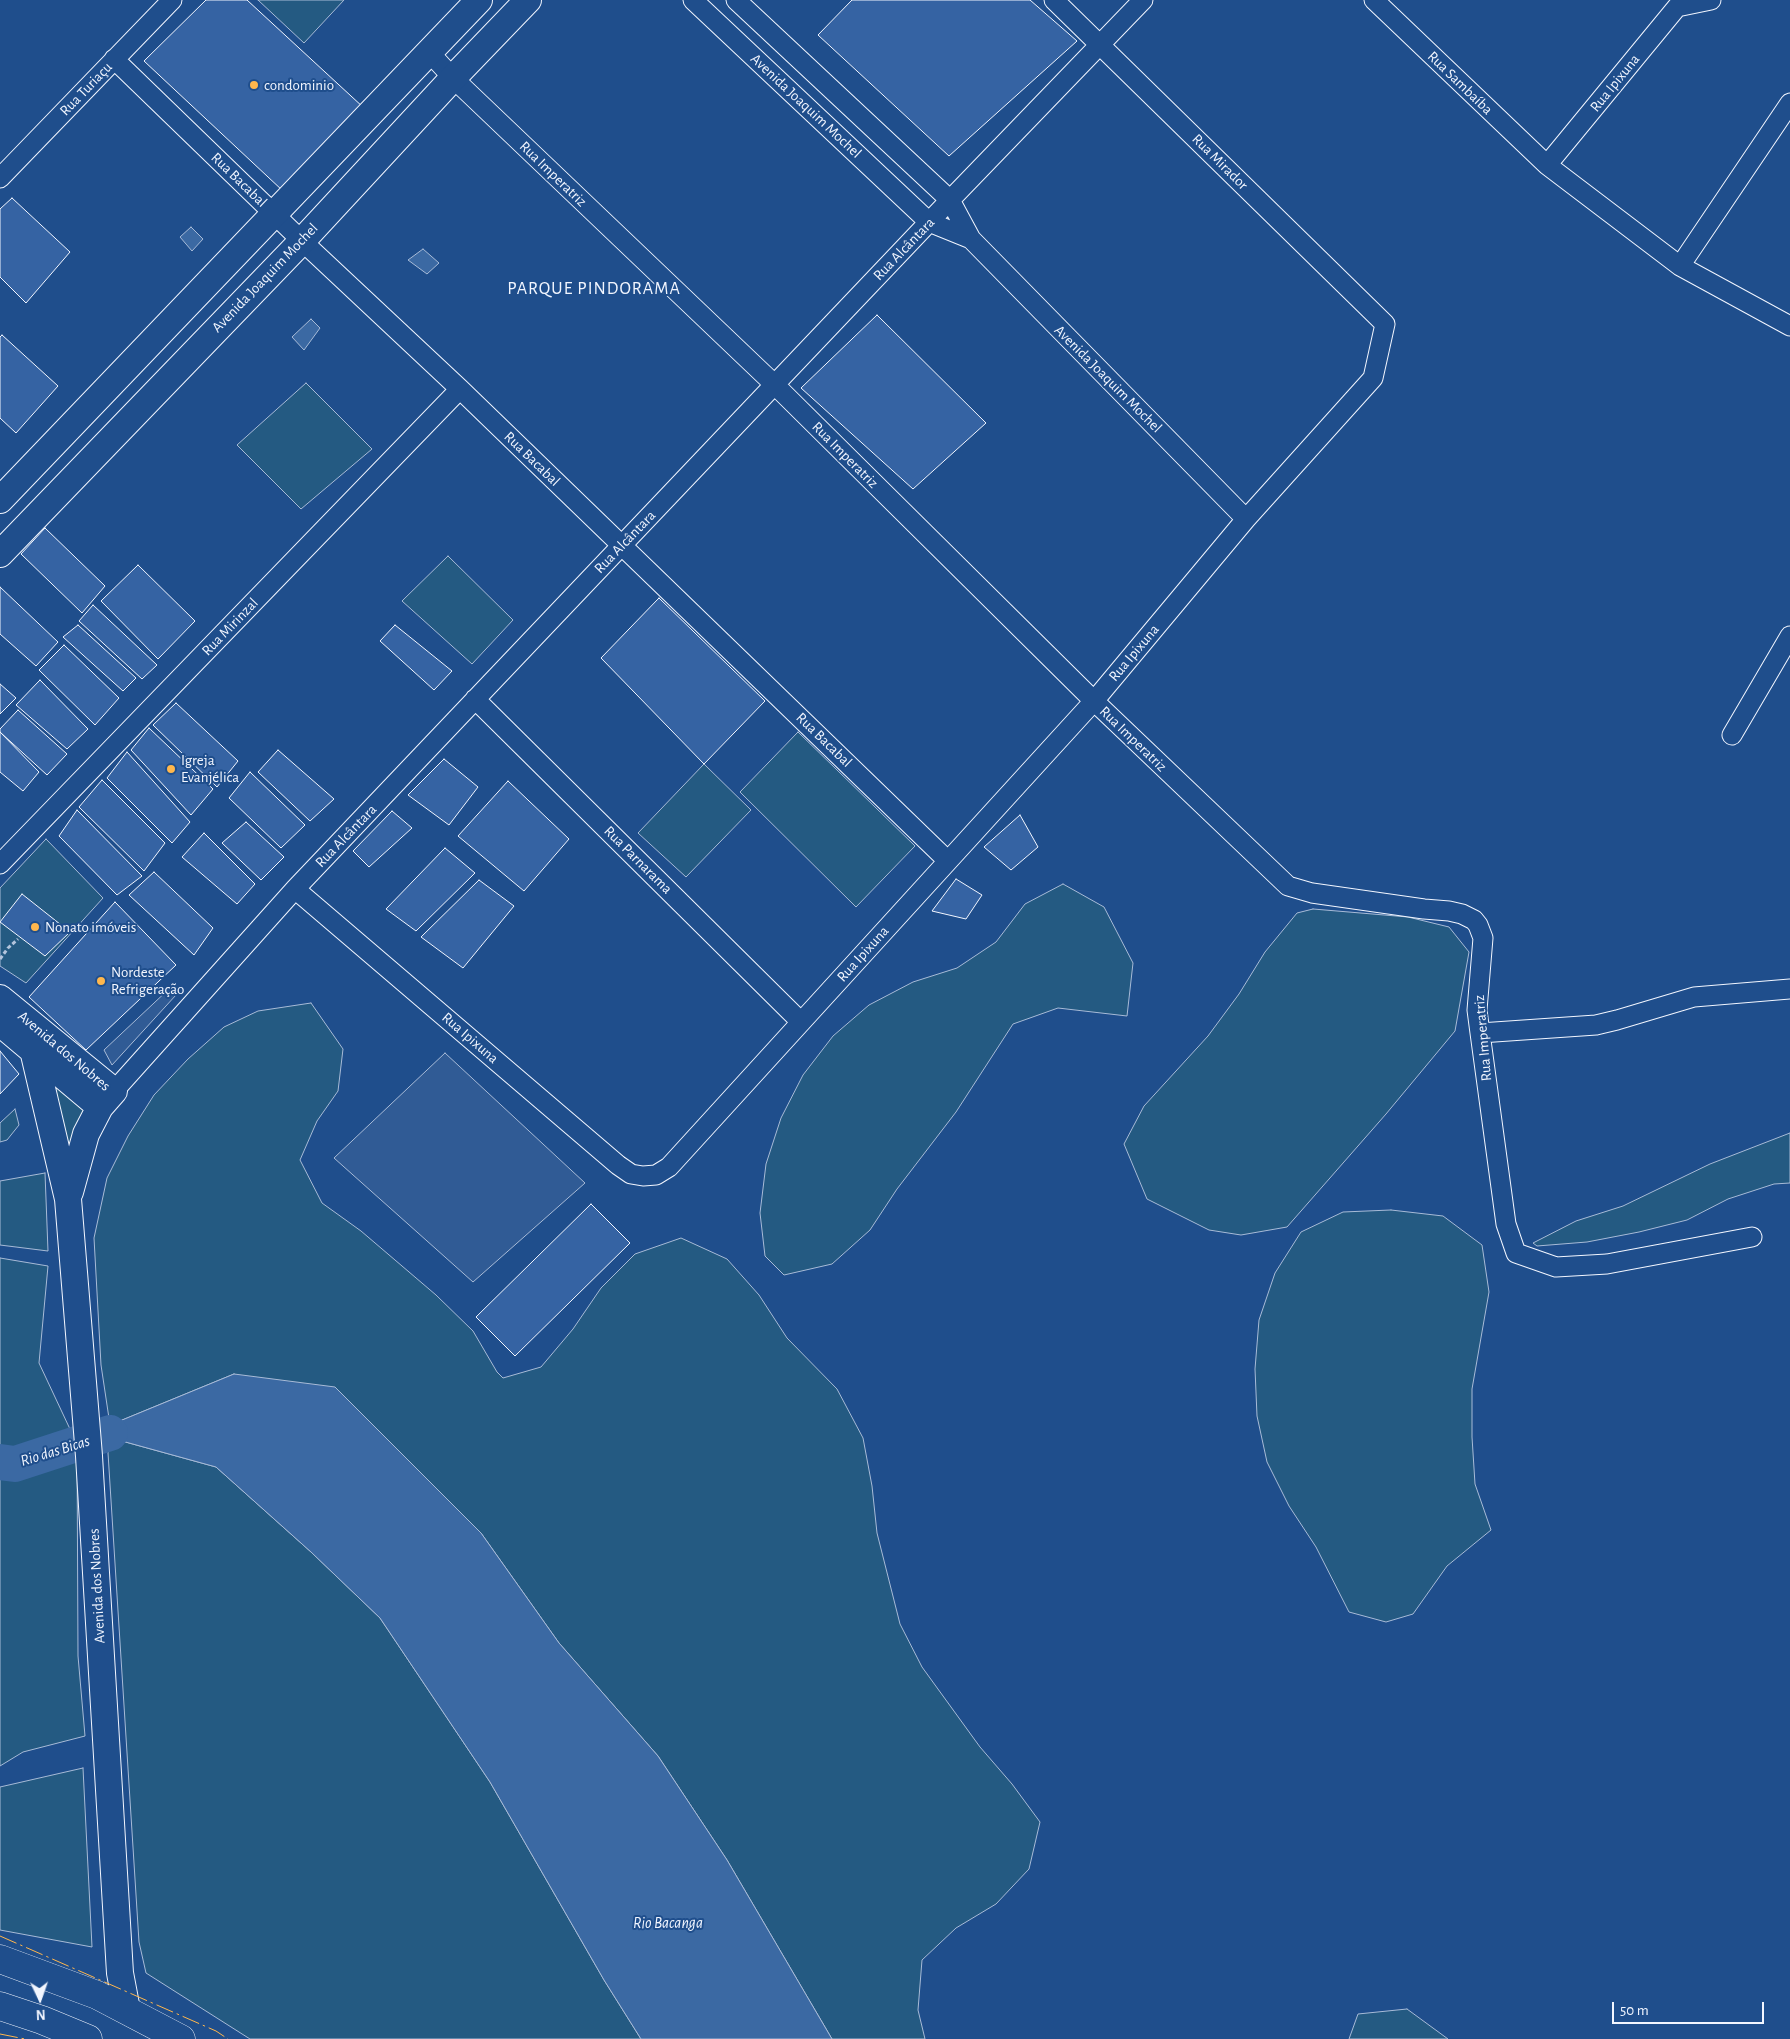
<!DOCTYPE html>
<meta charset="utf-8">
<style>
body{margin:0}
#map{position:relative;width:1790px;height:2039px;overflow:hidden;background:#1f4e8c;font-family:"Alegreya Sans",sans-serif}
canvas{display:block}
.north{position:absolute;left:15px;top:1974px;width:50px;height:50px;-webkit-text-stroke:4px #1f4e8c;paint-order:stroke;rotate:177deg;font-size:14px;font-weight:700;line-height:20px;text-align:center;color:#f2f6ff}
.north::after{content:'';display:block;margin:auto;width:18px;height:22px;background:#f2f6ff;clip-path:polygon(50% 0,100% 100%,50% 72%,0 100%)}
.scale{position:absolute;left:1612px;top:2002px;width:152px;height:22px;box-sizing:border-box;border:2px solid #f2f6ff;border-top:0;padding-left:6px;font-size:15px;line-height:18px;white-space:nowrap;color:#f2f6ff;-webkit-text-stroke:4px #1f4e8c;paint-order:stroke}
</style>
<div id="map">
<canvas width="1790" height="2039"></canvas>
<div class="north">N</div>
<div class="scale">50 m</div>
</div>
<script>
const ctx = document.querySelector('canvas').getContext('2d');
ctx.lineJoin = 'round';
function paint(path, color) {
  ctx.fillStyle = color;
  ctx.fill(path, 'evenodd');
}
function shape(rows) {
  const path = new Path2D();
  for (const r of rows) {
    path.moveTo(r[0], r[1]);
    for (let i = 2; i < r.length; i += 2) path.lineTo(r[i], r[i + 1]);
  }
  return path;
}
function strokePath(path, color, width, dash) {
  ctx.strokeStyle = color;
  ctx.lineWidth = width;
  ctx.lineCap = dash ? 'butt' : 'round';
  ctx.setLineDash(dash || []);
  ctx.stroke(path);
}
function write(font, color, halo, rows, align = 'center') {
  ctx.font = font + ' "Alegreya Sans",sans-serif';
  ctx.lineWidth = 4;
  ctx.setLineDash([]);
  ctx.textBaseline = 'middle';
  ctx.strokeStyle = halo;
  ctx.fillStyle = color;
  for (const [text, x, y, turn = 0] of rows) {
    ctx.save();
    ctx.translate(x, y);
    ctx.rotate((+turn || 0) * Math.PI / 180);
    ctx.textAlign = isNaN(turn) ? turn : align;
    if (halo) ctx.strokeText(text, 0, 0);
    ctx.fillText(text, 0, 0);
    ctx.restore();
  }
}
const green = shape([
 [258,0,344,0,304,43,258,0],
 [306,383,372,449,301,509,237,445,306,383],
 [448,556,513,620,472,664,402,601,448,556],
 [798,732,915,846,856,907,740,792,798,732],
 [704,764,751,810,686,877,638,833,704,764],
 [46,839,103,898,26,983,0,966,0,888,46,839],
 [1063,884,1104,907,1133,963,1127,1016,1058,1008,1013,1024,956,1112,897,1189,870,1230,832,1264,784,1275,765,1256,760,1213,766,1164,781,1118,803,1075,833,1036,869,1005,913,982,957,968,996,942,1025,904,1063,884],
 [1313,909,1408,917,1449,927,1469,952,1455,1031,1386,1114,1287,1227,1241,1235,1209,1230,1147,1199,1124,1144,1144,1106,1208,1036,1239,994,1265,952,1297,913,1313,909],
 [311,1003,343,1049,338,1091,317,1121,300,1160,322,1203,361,1231,436,1295,473,1331,497,1372,503,1378,541,1367,573,1329,601,1288,635,1254,681,1238,727,1259,759,1295,787,1338,837,1389,863,1438,872,1486,877,1533,900,1624,922,1667,980,1747,1012,1784,1040,1822,1029,1869,996,1904,956,1928,922,1960,918,2010,925,2039,832,2039,727,1860,658,1756,559,1643,481,1533,234,1374,110,1425,101,1365,94,1238,107,1178,128,1136,154,1095,188,1059,224,1027,258,1011,311,1003],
 [38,1068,89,1111,69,1158,38,1068],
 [15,1109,19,1125,7,1140,0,1142,0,1123,15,1109],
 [1790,1133,1790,1183,1774,1184,1728,1199,1687,1220,1639,1232,1587,1242,1537,1246,1533,1243,1576,1221,1623,1206,1710,1164,1790,1133],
 [45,1173,48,1251,0,1245,0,1181,45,1173],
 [1391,1210,1443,1216,1482,1245,1489,1292,1472,1389,1472,1437,1475,1484,1491,1530,1447,1566,1413,1614,1386,1622,1349,1612,1316,1547,1289,1506,1267,1462,1257,1416,1255,1369,1259,1320,1275,1273,1301,1232,1343,1212,1391,1210],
 [0,1258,48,1266,39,1363,77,1444,78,1656,85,1736,23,1752,0,1766,0,1258],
 [111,1438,216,1467,311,1552,380,1618,490,1782,604,1980,641,2039,250,2039,146,1973,139,1942,108,1453,111,1438],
 [83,1768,92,1947,0,1930,0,1787,83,1768],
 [1407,2009,1448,2039,1349,2039,1358,2014,1407,2009]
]);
paint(green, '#245a82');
strokePath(green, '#a8bbd7', 1);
const parking = shape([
 [170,988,176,995,112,1065,104,1050,170,988],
 [445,1053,585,1183,473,1282,334,1158,445,1053]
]);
paint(parking, '#305b95');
strokePath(parking, '#a8bbd7', 1);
const water = shape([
 [191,227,203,239,192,251,180,237,191,227],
 [423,249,439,263,427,274,408,260,423,249],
 [311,319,320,328,304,350,292,337,311,319],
 [234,1374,335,1387,481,1533,559,1643,658,1756,727,1860,832,2039,641,2039,604,1980,490,1782,380,1618,311,1552,216,1467,111,1438,110,1425,234,1374]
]);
paint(water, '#3b69a3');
strokePath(water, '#a8bbd7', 1);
strokePath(shape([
 [0,1462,15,1464,110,1433]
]), '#3b69a3', 36);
const building = shape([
 [206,0,247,0,364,108,283,191,144,61,206,0],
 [852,0,1030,0,1077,41,949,156,818,35,852,0],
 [12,198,70,252,26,303,0,277,0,209,12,198],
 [877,315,986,423,913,489,801,388,877,315],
 [2,335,58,386,16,433,0,418,0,337,2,335],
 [45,528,105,586,82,613,21,554,45,528],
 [138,565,195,621,158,659,101,601,138,565],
 [0,587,58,642,36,666,0,634,0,587],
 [659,598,765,701,704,764,601,658,659,598],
 [93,605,157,665,142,679,79,621,93,605],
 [78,625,136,678,123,691,63,637,78,625],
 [395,625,452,671,434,690,380,641,395,625],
 [64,645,119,698,95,725,39,670,64,645],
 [40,680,88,729,67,749,16,705,40,680],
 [0,684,16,698,0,714,0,684],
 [176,703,238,761,217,787,153,725,176,703],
 [18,710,67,754,47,775,0,732,0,729,18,710],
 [149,728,213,789,191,815,131,750,149,728],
 [0,732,39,772,23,791,0,772,0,732],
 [278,750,334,799,310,821,258,772,278,750],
 [127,752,190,822,172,843,107,778,127,752],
 [444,759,478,787,449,825,408,795,444,759],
 [250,772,305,825,281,848,229,798,250,772],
 [102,780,165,843,144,871,79,807,102,780],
 [508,781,569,839,524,891,458,836,508,781],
 [77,810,142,876,117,895,59,836,77,810],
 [392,811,412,828,369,867,353,851,392,811],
 [1020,815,1038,847,1011,870,984,847,1020,815],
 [246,822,284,857,261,880,222,843,246,822],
 [204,833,255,884,237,904,182,857,204,833],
 [445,848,475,873,416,931,386,909,445,848],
 [154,872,213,928,194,955,129,895,154,872],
 [956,879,982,895,966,919,932,911,956,879],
 [479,880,514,906,463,968,421,937,479,880],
 [22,894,70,932,45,956,0,922,22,894],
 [115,902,176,965,86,1050,29,997,115,902],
 [0,1051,19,1074,0,1094,0,1051],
 [591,1204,630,1243,515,1356,476,1317,591,1204]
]);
paint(building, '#3563a3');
strokePath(building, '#f2f6ff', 1);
const street = shape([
 [693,0,929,222,971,239],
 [736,0,950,200,971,239,1246,519],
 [1374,0,1547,165,1680,266,1790,326],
 [1677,7,1711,0],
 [429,52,453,78,775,385,1094,701,1288,886,1312,893,1424,909,1449,911,1462,914,1474,920,1478,925,1483,938,1477,1010,1480,1033,1506,1224,1516,1253,1556,1267,1607,1264,1752,1237],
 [114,59,302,241,460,389,948,861],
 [1547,165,1677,7],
 [0,178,172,0],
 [1680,266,1790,103],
 [475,699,801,1022],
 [1732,735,1790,636],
 [0,864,460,389],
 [295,889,618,1165,631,1174,643,1176,656,1175,669,1167,1094,701,1246,519,1373,378,1385,324,1054,0],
 [1480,1033,1596,1025,1617,1020,1694,997,1790,989],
 [114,1091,295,889,950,200,1143,0]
]);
const secondary = shape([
 [0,500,479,0],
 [0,554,302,241,453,78,528,0],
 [0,998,114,1091,100,1107,86,1134,70,1192],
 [0,1023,100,1107],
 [33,1050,68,1199,89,1456,120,1973,127,2010]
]);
const primary = shape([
 [0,1959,97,1995,181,2039],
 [0,2006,42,2020,88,2039]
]);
strokePath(street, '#f2f6ff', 21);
strokePath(secondary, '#f2f6ff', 28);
strokePath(primary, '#f2f6ff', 29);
strokePath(shape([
 [0,959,8,948,18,939]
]), '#b3c4dc', 3, [4, 2.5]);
strokePath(street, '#1f4e8c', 19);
strokePath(secondary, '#1f4e8c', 26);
strokePath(primary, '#1f4e8c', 28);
strokePath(shape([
 [0,1936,216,2031,228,2039],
 [0,2034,25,2039]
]), '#ffb74d', 1, [18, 4, 2.5, 4]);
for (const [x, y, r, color] of [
 [254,85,5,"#ffb74d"],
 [171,769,5,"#ffb74d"],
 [35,927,5,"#ffb74d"],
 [101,981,5,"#ffb74d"]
]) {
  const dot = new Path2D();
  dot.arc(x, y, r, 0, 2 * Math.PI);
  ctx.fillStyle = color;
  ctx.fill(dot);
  strokePath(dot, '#1f4e8c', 2);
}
write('15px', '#f2f6ff', '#1f4e8c', [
 ["Rua Sambaíba",1460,83,44],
 ["Rua Ipixuna",1615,83,-51],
 ["Rua Turiaçu",86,89,-46],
 ["Avenida Joaquim Mochel",806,106,43],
 ["Rua Mirador",1220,162,45],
 ["Rua Imperatriz",553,174,44],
 ["Rua Bacabal",239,180,44],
 ["Rua Alcântara",904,249,-46],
 ["Avenida Joaquim Mochel",265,278,-46],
 ["Avenida Joaquim Mochel",1108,379,45],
 ["Rua Imperatriz",845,455,45],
 ["Rua Bacabal",532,459,44],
 ["Rua Alcântara",625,542,-46],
 ["Rua Mirinzal",230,627,-46],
 ["Rua Ipixuna",1134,653,-50],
 ["Rua Imperatriz",1133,739,44],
 ["Rua Bacabal",824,740,44],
 ["Rua Alcântara",346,836,-46],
 ["Rua Parnarama",638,860,45],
 ["Rua Ipixuna",863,954,-48],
 ["Rua Ipixuna",470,1038,41],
 ["Rua Imperatriz",1483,1038,-95],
 ["Avenida dos Nobres",64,1051,40],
 ["Avenida dos Nobres",97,1586,-93]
]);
write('15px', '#f2f6ff', '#1f4e8c', [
 ["condominio",264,85],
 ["Igreja",181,760],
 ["Evanjélica",181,777],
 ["Nonato imóveis",45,927],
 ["Nordeste",111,972],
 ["Refrigeração",111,989]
], 'left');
write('italic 16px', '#f2f6ff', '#1f4e8c', [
 ["Rio das Bicas",55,1451,-17],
 ["Rio Bacanga",668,1923]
]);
ctx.letterSpacing = '1px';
write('18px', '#f2f6ff', '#1f4e8c', [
 ["PARQUE PINDORAMA",594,289]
]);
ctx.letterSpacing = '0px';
</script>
